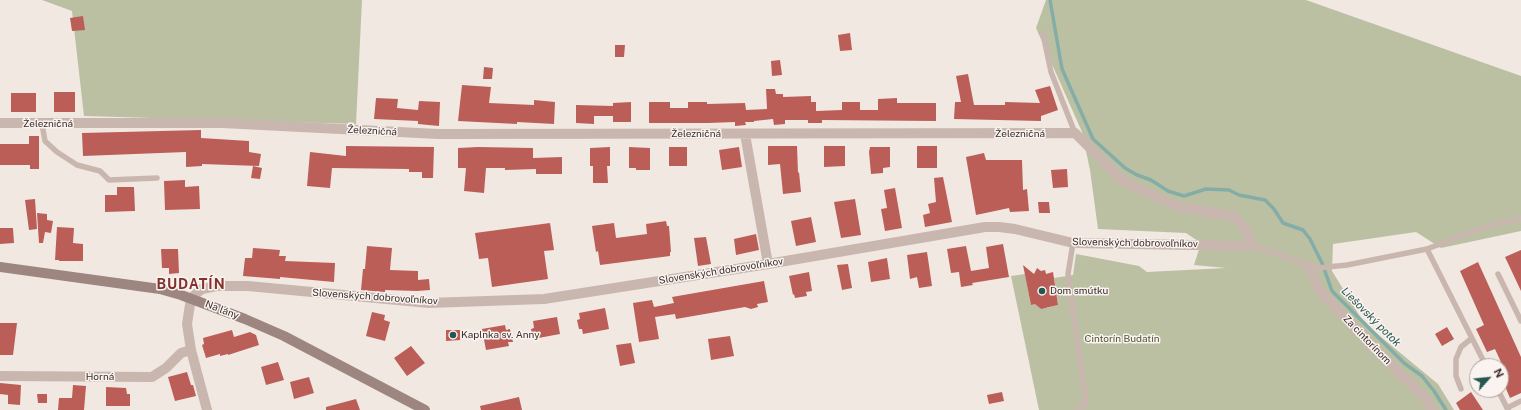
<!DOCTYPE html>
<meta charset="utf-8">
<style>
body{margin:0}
#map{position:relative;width:1521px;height:410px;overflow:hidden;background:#f2e8e2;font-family:"Public Sans",sans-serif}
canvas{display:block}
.north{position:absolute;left:1469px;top:358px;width:40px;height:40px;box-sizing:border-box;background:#faf3ef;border:1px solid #ada4a1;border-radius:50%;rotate:63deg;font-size:11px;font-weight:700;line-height:16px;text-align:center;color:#392e2c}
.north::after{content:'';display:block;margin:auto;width:14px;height:18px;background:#255752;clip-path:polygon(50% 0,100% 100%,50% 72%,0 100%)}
</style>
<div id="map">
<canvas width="1521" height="410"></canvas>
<div class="north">N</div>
</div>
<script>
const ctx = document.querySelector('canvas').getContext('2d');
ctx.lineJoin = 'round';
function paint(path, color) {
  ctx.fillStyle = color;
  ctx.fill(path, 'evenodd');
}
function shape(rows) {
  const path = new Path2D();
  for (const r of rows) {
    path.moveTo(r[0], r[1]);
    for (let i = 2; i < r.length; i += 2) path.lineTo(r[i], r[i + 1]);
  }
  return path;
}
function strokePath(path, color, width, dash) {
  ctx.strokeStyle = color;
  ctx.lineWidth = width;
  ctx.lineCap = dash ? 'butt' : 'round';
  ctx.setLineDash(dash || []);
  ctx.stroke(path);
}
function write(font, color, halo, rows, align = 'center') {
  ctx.font = font + ' "Public Sans",sans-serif';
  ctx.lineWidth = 3;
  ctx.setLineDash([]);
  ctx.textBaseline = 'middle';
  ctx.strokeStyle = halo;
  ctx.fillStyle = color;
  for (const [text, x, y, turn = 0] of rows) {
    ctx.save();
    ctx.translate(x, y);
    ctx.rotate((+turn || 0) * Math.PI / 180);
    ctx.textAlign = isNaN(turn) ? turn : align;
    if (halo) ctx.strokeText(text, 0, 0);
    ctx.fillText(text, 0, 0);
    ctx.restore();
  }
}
paint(shape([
 [42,0,362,0,356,124,84,116,72,11],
 [1046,0,1306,0,1521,76,1521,231,1441,248,1416,232,1333,244,1332,271,1364,323,1438,384,1454,410,1039,410,1011,276,1025,274,1031,305,1035,303,1041,309,1044,305,1047,308,1058,305,1054,278,1073,275,1076,254,1139,266,1147,272,1226,268,1194,265,1201,243,1186,233,1098,229,1090,170,1082,132,1036,28]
]), '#bbc0a3');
strokePath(shape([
 [1050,0,1062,69,1093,139,1125,168,1137,175,1151,180,1168,191,1184,196,1206,189,1229,190,1239,195,1265,200,1274,209,1283,223,1303,230,1310,239,1322,263,1332,291,1404,363,1422,376,1434,391,1446,410]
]), '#84ada8', 3.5);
paint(shape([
 [83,16,85,30,72,31,70,18],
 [850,33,852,50,840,51,838,35],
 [615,45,625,45,624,57,615,57],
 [780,60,782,75,772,76,771,61],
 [484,67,493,68,492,79,483,79],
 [968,74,974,105,1005,105,1005,102,1040,103,1035,90,1050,86,1058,110,1041,116,1041,121,954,119,955,102,961,102,956,76],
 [462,85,491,87,489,103,534,105,534,100,555,102,554,124,517,122,517,124,458,121],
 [766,89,775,89,776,94,783,94,783,97,811,96,811,102,816,102,816,111,842,110,842,102,860,102,860,110,878,110,878,99,897,98,897,103,936,103,936,121,822,120,822,123,808,123,808,120,785,120,785,124,774,125,773,119,754,121,754,122,745,122,746,125,735,126,735,122,708,123,649,123,649,102,670,102,670,108,688,108,688,102,707,102,707,104,745,103,746,110,767,109],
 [54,92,75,92,75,112,54,112],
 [11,93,36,93,36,112,11,112],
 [376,98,398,99,397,108,418,110,419,101,440,102,439,126,418,124,418,121,374,119],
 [631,102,631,122,613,122,613,116,594,116,594,124,576,123,576,105,613,106,613,103],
 [201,130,201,138,249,141,249,152,261,154,259,166,202,164,202,166,186,167,186,152,83,156,82,133],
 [29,136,39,136,39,169,30,169,30,165,0,165,0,144,29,144],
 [346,146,434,147,433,178,422,178,422,172,409,172,409,169,332,168,330,188,307,186,310,152,346,156],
 [768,146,797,146,798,173,799,172,801,192,783,194,780,164,768,165],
 [824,146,845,146,845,166,824,167],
 [917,146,937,146,937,168,917,168],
 [478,147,533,148,533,158,562,157,562,174,536,174,536,169,505,170,505,168,486,168,484,193,464,191,466,168,458,168,458,148],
 [610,147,610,166,607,166,608,183,593,183,593,166,590,166,590,148],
 [629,147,650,148,650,170,636,170,636,168,629,168],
 [669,147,687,147,687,166,669,166],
 [739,147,742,167,722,170,719,150],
 [870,147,890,147,890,167,883,168,883,173,871,174,869,152],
 [984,153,986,160,1022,160,1023,190,1027,189,1029,211,1010,212,1009,208,976,215,966,157],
 [253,166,262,168,260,179,251,178],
 [1067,169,1068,187,1053,188,1051,170],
 [943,177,952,222,925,227,923,215,930,213,928,204,936,202,934,178],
 [185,180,185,187,199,186,200,209,165,210,164,181],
 [117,187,134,187,135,211,105,212,105,195,117,195],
 [895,188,902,228,885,231,881,209,887,208,884,190],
 [35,199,37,229,29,230,25,200],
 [855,199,861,235,841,238,834,202],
 [1038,202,1049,202,1050,213,1039,213],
 [37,213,47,214,47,220,53,221,51,233,45,232,43,243,39,243],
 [811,217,816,242,796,246,791,221],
 [666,221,667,226,669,226,671,252,670,252,670,256,600,265,598,251,596,252,592,226,614,223,616,238,647,234,646,224],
 [550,223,554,250,544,251,548,279,492,287,488,258,479,259,475,233],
 [57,227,74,228,73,243,83,244,83,261,59,261,59,260,55,260],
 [0,228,13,228,14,243,0,244],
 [756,234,759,250,736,255,734,239],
 [706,237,711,264,698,266,694,238],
 [1003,244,1009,277,972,283,973,285,961,287,959,272,951,273,947,249,966,246,971,271,989,268,986,247],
 [367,246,392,248,390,270,418,271,418,280,429,279,430,290,417,291,385,290,385,292,361,290,363,269,365,269],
 [253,248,280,250,279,256,286,256,285,261,335,263,334,282,280,277,280,279,243,276,245,258,252,258],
 [161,249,178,249,179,273,169,274,169,268,162,268],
 [1521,250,1521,291,1505,257],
 [927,252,932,286,919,288,917,277,910,279,907,255],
 [887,258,890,279,871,282,868,262],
 [1478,262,1521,357,1521,393,1510,398,1501,377,1501,373,1505,371,1495,349,1487,352,1476,329,1484,325,1460,271],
 [848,264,852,288,842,290,837,265],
 [1023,265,1034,274,1037,268,1041,271,1045,270,1046,274,1053,272,1058,305,1041,309,1035,304,1031,305],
 [809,272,812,291,806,292,807,296,795,298,794,294,793,295,789,276],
 [764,281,768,302,757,304,758,307,751,309,745,307,676,319,675,314,655,317,659,339,639,342,633,303,652,300,654,307,674,303,672,297],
 [605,308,609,329,583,334,582,329,579,329,577,320,580,319,579,313],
 [372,312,385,315,384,320,390,322,385,341,366,336],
 [557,317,560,334,533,339,531,329,534,328,533,321],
 [0,323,17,323,13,355,0,355],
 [505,325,506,330,510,329,513,342,508,342,509,346,486,350,482,329],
 [1447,327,1454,339,1442,346,1435,334],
 [232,330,234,337,250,332,256,335,259,345,228,355,228,354,220,356,220,354,206,358,202,345,204,344,203,338],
 [446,330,460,330,460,340,446,341],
 [730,336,734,356,711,360,708,339],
 [631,343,635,363,620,366,616,345],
 [411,346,425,363,407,376,394,358],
 [278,362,284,380,266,385,261,367],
 [187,372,191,385,193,385,196,396,175,401,168,377],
 [309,377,314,393,294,399,290,382],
 [0,383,21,385,20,405,8,404,8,395,0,394],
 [73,385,86,386,84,410,58,410,59,398,72,398],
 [106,387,126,388,127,394,130,394,130,406,106,406],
 [1002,392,1004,401,989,404,987,395],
 [1471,392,1483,410,1460,410,1456,403],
 [37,394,47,394,47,403,38,403],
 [519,397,522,410,481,410,480,406],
 [356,399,360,410,326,410,326,407]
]), '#bb5e57');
strokePath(shape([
 [1043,34,1051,72,1075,133],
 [42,124,45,141,57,152,77,165,100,171,109,180,157,178],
 [1073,243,1068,274,1086,403,1077,410],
 [1252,246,1318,268,1347,265,1427,249,1490,225,1521,219],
 [1427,249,1486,366],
 [1498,274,1521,321],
 [1461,389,1456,376,1456,359,1461,347,1472,338],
 [1498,390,1508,410],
 [1507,408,1521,401]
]), '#c9b7af', 5.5);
strokePath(shape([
 [0,123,222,123,438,134,1075,133,1123,181,1176,206,1235,217,1247,232,1252,246,1073,243,1015,229,999,227,985,227,768,264,544,299,429,303,248,286,217,286,202,289,191,298,187,324,191,350,207,410],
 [745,134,768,264],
 [1309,266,1319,290,1375,349,1425,398,1432,410],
 [0,376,152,377,166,368,181,353,191,350]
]), '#c9b7af', 10);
strokePath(shape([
 [0,267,160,289,181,295,245,319,284,336,425,410]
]), '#9d8680', 10);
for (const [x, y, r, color] of [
 [1042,291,4,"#255752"],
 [453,335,4,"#255752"]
]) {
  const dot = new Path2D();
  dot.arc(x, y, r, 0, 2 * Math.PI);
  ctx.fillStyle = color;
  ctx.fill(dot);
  strokePath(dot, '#faf3ef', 1.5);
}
write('10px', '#392e2c', '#faf3ef', [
 ["Železničná",48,124],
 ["Železničná",372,131,3],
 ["Železničná",696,134],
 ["Železničná",1020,134],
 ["Slovenských dobrovoľníkov",1135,243,1],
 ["Slovenských dobrovoľníkov",721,271,-9],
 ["Slovenských dobrovoľníkov",375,297,4],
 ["Na lány",222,310,21],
 ["Za cintorínom",1367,340,46],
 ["Horná",100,377]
]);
write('10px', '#392e2c', '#faf3ef', [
 ["Dom smútku",1050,291],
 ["Kaplnka sv. Anny",461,335]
], 'left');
write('10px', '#4e5532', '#faf3ef', [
 ["Cintorín Budatín",1122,339]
]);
write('italic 11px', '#255752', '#faf3ef', [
 ["Liešovský potok",1371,317,45]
]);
ctx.letterSpacing = '1px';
write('bold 14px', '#81322c', '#faf3ef', [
 ["BUDATÍN",191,285]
]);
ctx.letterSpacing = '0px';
</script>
